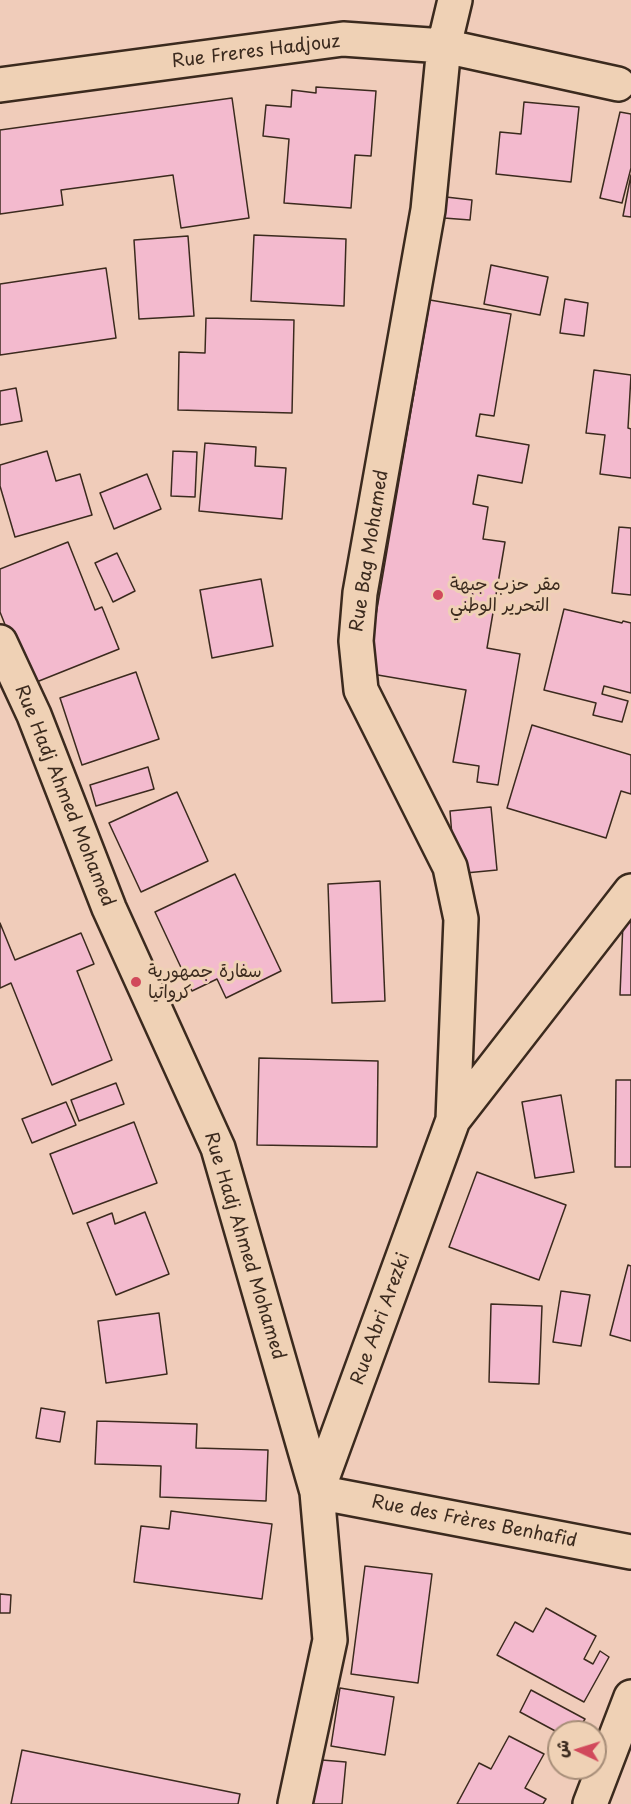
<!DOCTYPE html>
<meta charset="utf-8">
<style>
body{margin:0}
#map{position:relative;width:631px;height:1804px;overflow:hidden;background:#f0ccba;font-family:"Playpen Sans","Playpen Sans Arabic",sans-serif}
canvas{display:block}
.north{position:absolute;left:547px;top:1720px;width:60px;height:60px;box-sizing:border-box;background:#efd1b5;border:2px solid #a78e79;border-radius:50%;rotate:274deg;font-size:16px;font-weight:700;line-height:24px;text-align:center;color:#3b2a1e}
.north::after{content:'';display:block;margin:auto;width:21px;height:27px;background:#d1495b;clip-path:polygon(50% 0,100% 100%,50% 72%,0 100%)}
</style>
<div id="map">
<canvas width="631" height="1804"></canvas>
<div class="north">ش</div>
</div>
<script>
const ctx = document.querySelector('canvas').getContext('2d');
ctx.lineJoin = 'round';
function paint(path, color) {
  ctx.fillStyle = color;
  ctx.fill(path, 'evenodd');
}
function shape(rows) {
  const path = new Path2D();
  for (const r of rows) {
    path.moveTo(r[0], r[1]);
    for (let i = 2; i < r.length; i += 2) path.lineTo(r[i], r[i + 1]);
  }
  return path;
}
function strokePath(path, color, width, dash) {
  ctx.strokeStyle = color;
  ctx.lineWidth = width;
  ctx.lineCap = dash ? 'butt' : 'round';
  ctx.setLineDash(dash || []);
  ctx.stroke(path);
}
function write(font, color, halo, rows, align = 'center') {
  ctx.font = font + ' "Playpen Sans","Playpen Sans Arabic",sans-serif';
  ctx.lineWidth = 6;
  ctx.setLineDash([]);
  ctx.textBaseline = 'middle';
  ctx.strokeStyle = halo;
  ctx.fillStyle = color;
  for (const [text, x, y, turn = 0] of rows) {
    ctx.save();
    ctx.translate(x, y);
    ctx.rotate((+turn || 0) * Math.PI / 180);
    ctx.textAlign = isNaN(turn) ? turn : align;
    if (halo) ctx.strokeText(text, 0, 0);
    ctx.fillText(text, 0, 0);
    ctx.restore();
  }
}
const building = shape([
 [316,87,376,91,371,156,355,155,351,208,284,203,289,139,263,136,266,105,291,107,292,90,316,93,316,87],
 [232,98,249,218,181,228,173,175,61,190,63,205,0,214,0,130,232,98],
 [524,102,579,107,571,182,496,174,500,132,521,134,524,102],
 [620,112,631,114,631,168,622,203,600,198,620,112],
 [631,175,631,217,623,216,631,175],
 [446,197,472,200,470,220,444,218,446,197],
 [254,235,346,239,344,306,251,301,254,235],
 [188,236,194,316,139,319,134,240,188,236],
 [491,265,548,277,540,315,484,304,491,265],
 [106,268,116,338,0,355,0,284,106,268],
 [565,299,588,303,584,336,560,333,565,299],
 [430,300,511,314,494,416,480,414,476,436,529,445,522,483,478,475,473,504,488,507,483,539,505,542,487,648,520,654,498,785,477,782,479,766,453,762,466,690,366,673,430,300],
 [206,318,294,320,292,413,178,410,179,352,205,353,206,318],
 [594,370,631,375,628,428,631,429,631,478,600,474,605,435,586,433,594,370],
 [16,388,22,421,0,425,0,391,16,388],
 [205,443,256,447,255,466,286,468,282,519,199,511,205,443],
 [47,451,56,481,80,474,92,515,15,537,0,486,0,465,47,451],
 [173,451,197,452,195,497,171,496,173,451],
 [147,474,161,509,114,529,100,493,147,474],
 [619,527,631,528,631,595,612,593,619,527],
 [68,542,95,610,102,607,119,649,29,685,0,612,0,569,68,542],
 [117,553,135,591,113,602,95,563,117,553],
 [261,579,273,646,212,658,200,590,261,579],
 [564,609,622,623,623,621,631,623,631,693,604,686,602,694,628,701,622,722,593,715,596,703,544,690,564,609],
 [136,672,159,739,82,765,60,698,136,672],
 [532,725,631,755,631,794,621,791,606,838,507,808,532,725],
 [148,767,154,789,96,806,90,785,148,767],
 [177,792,208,861,141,892,109,823,177,792],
 [491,807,497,870,455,874,450,811,491,807],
 [235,874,281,971,226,998,217,979,192,991,155,912,235,874],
 [380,881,385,1001,332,1003,328,884,380,881],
 [623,922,631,922,631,995,620,995,623,922],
 [0,923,15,960,81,933,94,964,77,971,112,1060,52,1085,11,983,0,988,0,923],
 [259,1058,378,1061,377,1147,257,1145,259,1058],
 [616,1080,631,1080,631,1167,615,1167,616,1080],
 [116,1083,124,1104,79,1121,71,1100,116,1083],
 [561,1095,574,1172,535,1178,522,1102,561,1095],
 [66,1102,76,1125,32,1143,22,1119,66,1102],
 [134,1122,157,1183,73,1214,50,1154,134,1122],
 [477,1172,566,1205,539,1280,449,1247,477,1172],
 [145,1212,169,1274,116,1295,87,1223,112,1213,115,1224,145,1212],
 [628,1265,631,1266,631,1341,610,1335,628,1265],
 [561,1291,590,1295,581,1346,553,1342,561,1291],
 [491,1304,542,1306,539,1384,489,1382,491,1304],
 [159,1313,167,1374,106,1383,98,1321,159,1313],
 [41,1408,65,1412,60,1442,36,1438,41,1408],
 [97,1421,197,1424,196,1448,268,1450,266,1501,160,1497,161,1466,95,1464,97,1421],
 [171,1511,272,1524,262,1599,134,1582,141,1526,169,1529,171,1511],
 [365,1566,432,1574,418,1683,351,1674,365,1566],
 [0,1594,11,1595,10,1613,0,1613,0,1594],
 [546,1608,596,1636,584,1659,593,1664,600,1651,609,1657,584,1702,497,1655,515,1622,533,1632,546,1608],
 [340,1688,394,1697,385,1755,331,1746,340,1688],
 [531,1690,585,1719,577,1732,559,1733,520,1712,531,1690],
 [509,1736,544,1754,525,1788,546,1799,543,1804,457,1804,479,1763,491,1769,509,1736],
 [22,1750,240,1794,238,1804,11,1804,22,1750],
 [310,1759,346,1762,342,1804,298,1804,310,1759]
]);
paint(building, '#f3bace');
strokePath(building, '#3b2a1e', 1.5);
const minor = shape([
 [0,85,343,39,444,46,618,84],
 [0,642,34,715,109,908,218,1148,317,1492],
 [453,1120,461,919,450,867,361,690,356,641,360,593,428,210,444,46,455,0],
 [317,1492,631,1552],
 [295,1804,330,1640,317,1492,453,1120,631,891],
 [590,1804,631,1697]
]);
strokePath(minor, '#3b2a1e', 38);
strokePath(minor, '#efd1b5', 33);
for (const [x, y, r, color] of [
 [438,595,6,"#d1495b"],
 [136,982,6,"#d1495b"]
]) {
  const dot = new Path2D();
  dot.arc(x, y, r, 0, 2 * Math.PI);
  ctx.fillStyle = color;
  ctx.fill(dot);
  strokePath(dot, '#efd1b5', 2);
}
write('18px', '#3b2a1e', '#efd1b5', [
 ["Rue Freres Hadjouz",256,52,-7],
 ["Rue Bag Mohamed",370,551,-81],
 ["Rue Hadj Ahmed Mohamed",64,796,68],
 ["Rue Hadj Ahmed Mohamed",244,1246,73],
 ["Rue Abri Arezki",381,1319,-70],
 ["Rue des Frères Benhafid",474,1522,11]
]);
write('18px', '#3b2a1e', '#efd1b5', [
 ["مقر حزب جبهة",450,585],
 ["التحرير الوطني",450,606],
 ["سفارة جمهورية",148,972],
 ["كرواتيا",148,993]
], 'left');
</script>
